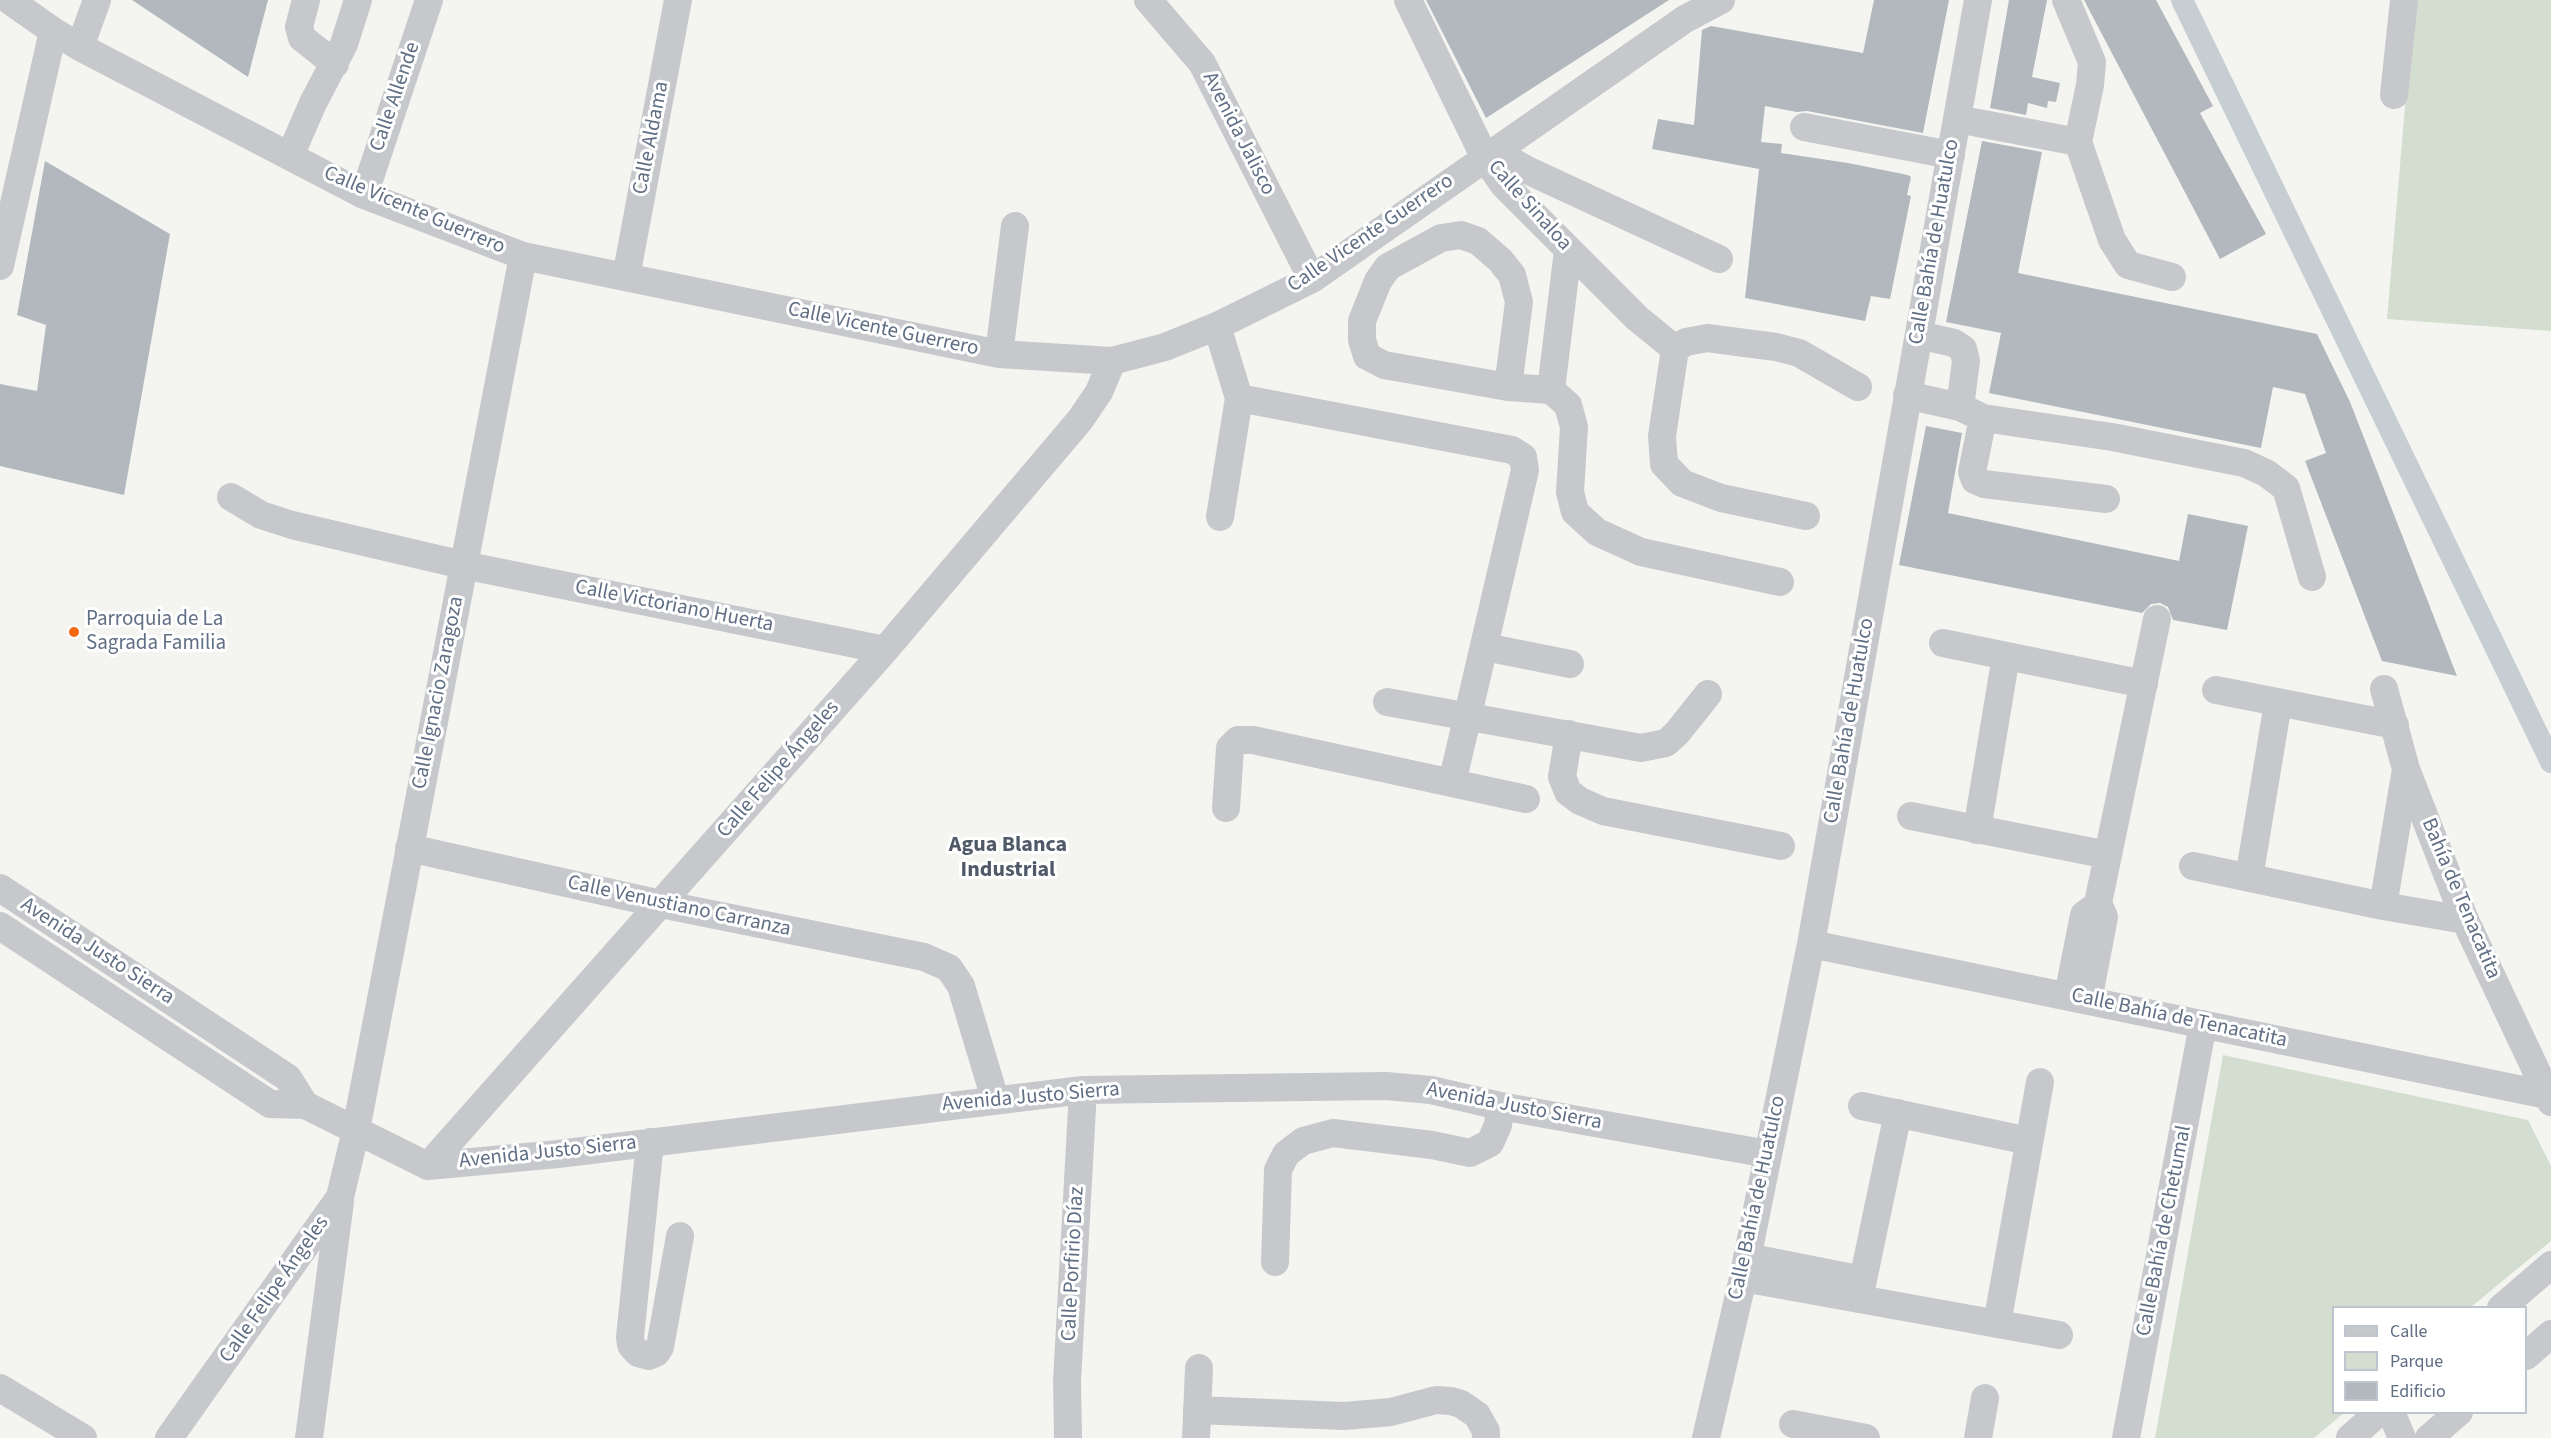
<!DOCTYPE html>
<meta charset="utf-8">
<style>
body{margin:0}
#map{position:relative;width:2551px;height:1438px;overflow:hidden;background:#f4f5f0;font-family:"Source Sans 3",sans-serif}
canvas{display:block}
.legend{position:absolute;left:2332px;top:1306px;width:195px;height:108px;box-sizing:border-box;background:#fff;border:2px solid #bfc5ce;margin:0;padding:8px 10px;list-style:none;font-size:18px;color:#606f84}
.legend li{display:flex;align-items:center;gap:12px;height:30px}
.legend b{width:30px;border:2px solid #bfc5ce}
</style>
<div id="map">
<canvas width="2551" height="1438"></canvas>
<ul class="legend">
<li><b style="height:8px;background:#c6c8cc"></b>Calle</li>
<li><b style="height:16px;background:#d3ddd0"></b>Parque</li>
<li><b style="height:16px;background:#b2b8be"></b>Edificio</li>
</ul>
</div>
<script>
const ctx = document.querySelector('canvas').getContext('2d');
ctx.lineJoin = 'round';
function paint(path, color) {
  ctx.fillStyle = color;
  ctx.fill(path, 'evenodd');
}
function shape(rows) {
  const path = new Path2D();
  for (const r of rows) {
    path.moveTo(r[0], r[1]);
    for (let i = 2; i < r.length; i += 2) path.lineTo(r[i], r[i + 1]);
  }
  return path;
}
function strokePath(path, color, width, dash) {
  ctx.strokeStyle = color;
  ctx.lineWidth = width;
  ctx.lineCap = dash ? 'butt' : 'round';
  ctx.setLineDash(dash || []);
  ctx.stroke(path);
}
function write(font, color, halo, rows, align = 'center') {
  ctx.font = font + ' "Source Sans 3",sans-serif';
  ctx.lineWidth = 6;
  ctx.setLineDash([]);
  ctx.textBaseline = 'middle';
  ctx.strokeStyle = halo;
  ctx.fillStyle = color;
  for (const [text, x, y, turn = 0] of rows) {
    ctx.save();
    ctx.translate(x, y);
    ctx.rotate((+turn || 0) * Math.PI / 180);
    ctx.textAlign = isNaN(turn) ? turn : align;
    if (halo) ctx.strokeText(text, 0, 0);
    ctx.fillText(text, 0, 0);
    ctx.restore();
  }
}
paint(shape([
 [2414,0,2551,0,2551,331,2387,319],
 [2223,1055,2528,1120,2551,1166,2551,1241,2471,1307,2334,1308,2334,1412,2344,1413,2314,1438,2155,1438]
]), '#d3ddd0');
strokePath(shape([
 [2182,0,2551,762]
]), '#c6ced4', 22);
paint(shape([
 [132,0,268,0,248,77],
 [1426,0,1669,0,1486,118],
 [1874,0,1949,0,1923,133,1807,111,1797,112,1765,106,1761,142,1782,144,1781,153,1848,163,1908,175,1911,177,1907,195,1911,196,1890,299,1871,296,1865,321,1745,298,1759,169,1652,149,1658,119,1694,125,1702,30,1711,26,1863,53],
 [2009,0,2047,0,2032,77,2060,83,2056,102,2048,101,2047,108,2028,103,2026,115,1990,108],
 [2084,0,2156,0,2213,106,2200,113,2266,234,2220,259],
 [1982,141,2042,152,2018,273,2317,334,2350,402,2457,676,2382,661,2305,461,2326,453,2305,394,2273,387,2261,448,1989,393,2001,333,1946,322],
 [45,161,170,234,124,495,0,466,0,384,37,391,46,325,17,315],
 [1926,426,1962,433,1948,513,2179,561,2188,514,2248,526,2227,630,2173,620,2168,607,2160,603,2151,604,2142,613,1899,565]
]), '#b2b8be');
strokePath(shape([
 [9,0,53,31,80,47,364,195,523,256,999,354,1112,361,1165,347,1217,326,1312,279,1685,19,1721,0],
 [306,0,299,27,302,38,335,64],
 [1148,0,1202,63,1312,279],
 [1408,0,1485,158,1504,185,1637,318,1675,349],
 [80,47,97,0],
 [2394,95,2404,0],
 [1957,119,2078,142,2090,85,2092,62,2066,0],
 [1804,127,1951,155],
 [2078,142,2112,240,2128,265,2172,277],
 [1495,152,1527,170,1719,259],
 [290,156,313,103,344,44,358,0],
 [364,195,429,0],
 [0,266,53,31],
 [626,277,678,0],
 [1217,326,1239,398,1512,450,1523,457,1525,470,1452,783,1253,740,1238,740,1230,748,1226,808],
 [1919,335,1954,343,1963,349,1966,361,1960,407,1983,418,2112,437,2244,463,2266,473,2286,488,2312,577],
 [999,354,1015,226],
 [1508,387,1384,365,1367,356,1362,340,1362,321,1378,281,1388,267,1441,238,1461,235,1478,241,1500,260,1512,275,1519,302,1508,387,1551,390,1568,405,1574,427,1570,492,1575,512,1597,532,1641,552,1780,582],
 [1551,390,1568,250],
 [1907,395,1960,407],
 [1983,418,1972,472,1975,480,1984,484,2106,499],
 [231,497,261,515,292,525,463,565,885,650],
 [1806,516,1721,498,1682,483,1664,464,1662,436,1675,349,1686,342,1707,338,1776,347,1799,353,1858,387],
 [1220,517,1239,398],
 [1943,643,2144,684],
 [1485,647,1570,664],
 [2384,689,2406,769,2465,920,2551,1102],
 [2216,690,2395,725],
 [1387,702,1641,748,1666,743,1677,733,1708,694],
 [1569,734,1562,777,1568,792,1580,801,1603,811,1781,846],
 [1452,783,1526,799],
 [1911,816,2108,855],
 [1977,830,2006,656],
 [409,848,661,904,924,957,949,968,961,986,995,1099],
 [2193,866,2383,906,2465,920],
 [2249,878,2278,703],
 [0,888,288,1078,305,1105],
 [2383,906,2406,769],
 [0,926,270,1104,305,1105,428,1166,558,1154,1083,1090,1386,1086,1431,1090,1500,1106,1768,1154],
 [1811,944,2547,1095],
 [2068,996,2084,915,2092,909],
 [2088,1001,2104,917,2098,903,2157,619],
 [1862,1106,2029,1141],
 [650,1142,630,1337,631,1345,638,1353,649,1356,656,1353,660,1347,680,1236],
 [428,1166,885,650,1080,420,1099,392,1112,361],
 [1747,1257,1863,1280],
 [1275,1262,1278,1170,1286,1154,1303,1141,1333,1133,1432,1145,1470,1153,1490,1143,1498,1125,1500,1106],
 [1743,1278,2059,1335],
 [1859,1299,1898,1113],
 [2501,1308,2551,1265],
 [1997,1324,2040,1082],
 [2526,1356,2551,1334],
 [0,1388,83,1438],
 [1197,1410,1344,1416,1391,1412,1436,1400,1451,1401,1461,1404,1477,1415,1486,1431,1486,1438],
 [2391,1412,2402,1438],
 [1793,1424,1866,1438],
 [169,1438,340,1197,356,1130,523,256],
 [309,1438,340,1202],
 [1068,1438,1067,1381,1083,1090],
 [1196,1438,1199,1368],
 [1706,1438,1743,1278,1811,944,1978,0],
 [1978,1438,1985,1398],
 [2126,1438,2203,1024],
 [2350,1438,2379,1412],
 [2429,1438,2459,1412]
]), '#c6c8cc', 28);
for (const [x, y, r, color] of [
 [74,632,6,"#f46910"]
]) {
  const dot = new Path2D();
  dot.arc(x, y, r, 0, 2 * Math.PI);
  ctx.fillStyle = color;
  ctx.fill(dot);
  strokePath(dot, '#fff', 2);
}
write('21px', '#606f84', '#fff', [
 ["Calle Allende",396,97,-71],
 ["Avenida Jalisco",1238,134,63],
 ["Calle Aldama",652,138,-79],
 ["Calle Sinaloa",1529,206,48],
 ["Calle Vicente Guerrero",414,211,23],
 ["Calle Vicente Guerrero",1371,234,-34],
 ["Calle Bahía de Huatulco",1935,242,-80],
 ["Calle Vicente Guerrero",883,330,12],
 ["Calle Victoriano Huerta",674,607,11],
 ["Calle Ignacio Zaragoza",439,693,-79],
 ["Calle Bahía de Huatulco",1850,721,-80],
 ["Calle Felipe Ángeles",779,770,-49],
 ["Bahía de Tenacatita",2460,899,67],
 ["Calle Venustiano Carranza",679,907,12],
 ["Avenida Justo Sierra",97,952,33],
 ["Calle Bahía de Tenacatita",2179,1019,12],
 ["Avenida Justo Sierra",1031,1098,-5],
 ["Avenida Justo Sierra",1514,1107,11],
 ["Avenida Justo Sierra",548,1153,-6],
 ["Calle Bahía de Huatulco",1758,1198,-78],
 ["Calle Bahía de Chetumal",2165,1231,-79],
 ["Calle Porfirio Díaz",1074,1264,-87],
 ["Calle Felipe Ángeles",275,1290,-55]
]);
write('21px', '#606f84', '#fff', [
 ["Parroquia de La",86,620],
 ["Sagrada Familia",86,644]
], 'left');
write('bold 22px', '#4f5968', '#fff', [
 ["Agua Blanca",1008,846],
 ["Industrial",1008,871]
]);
</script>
